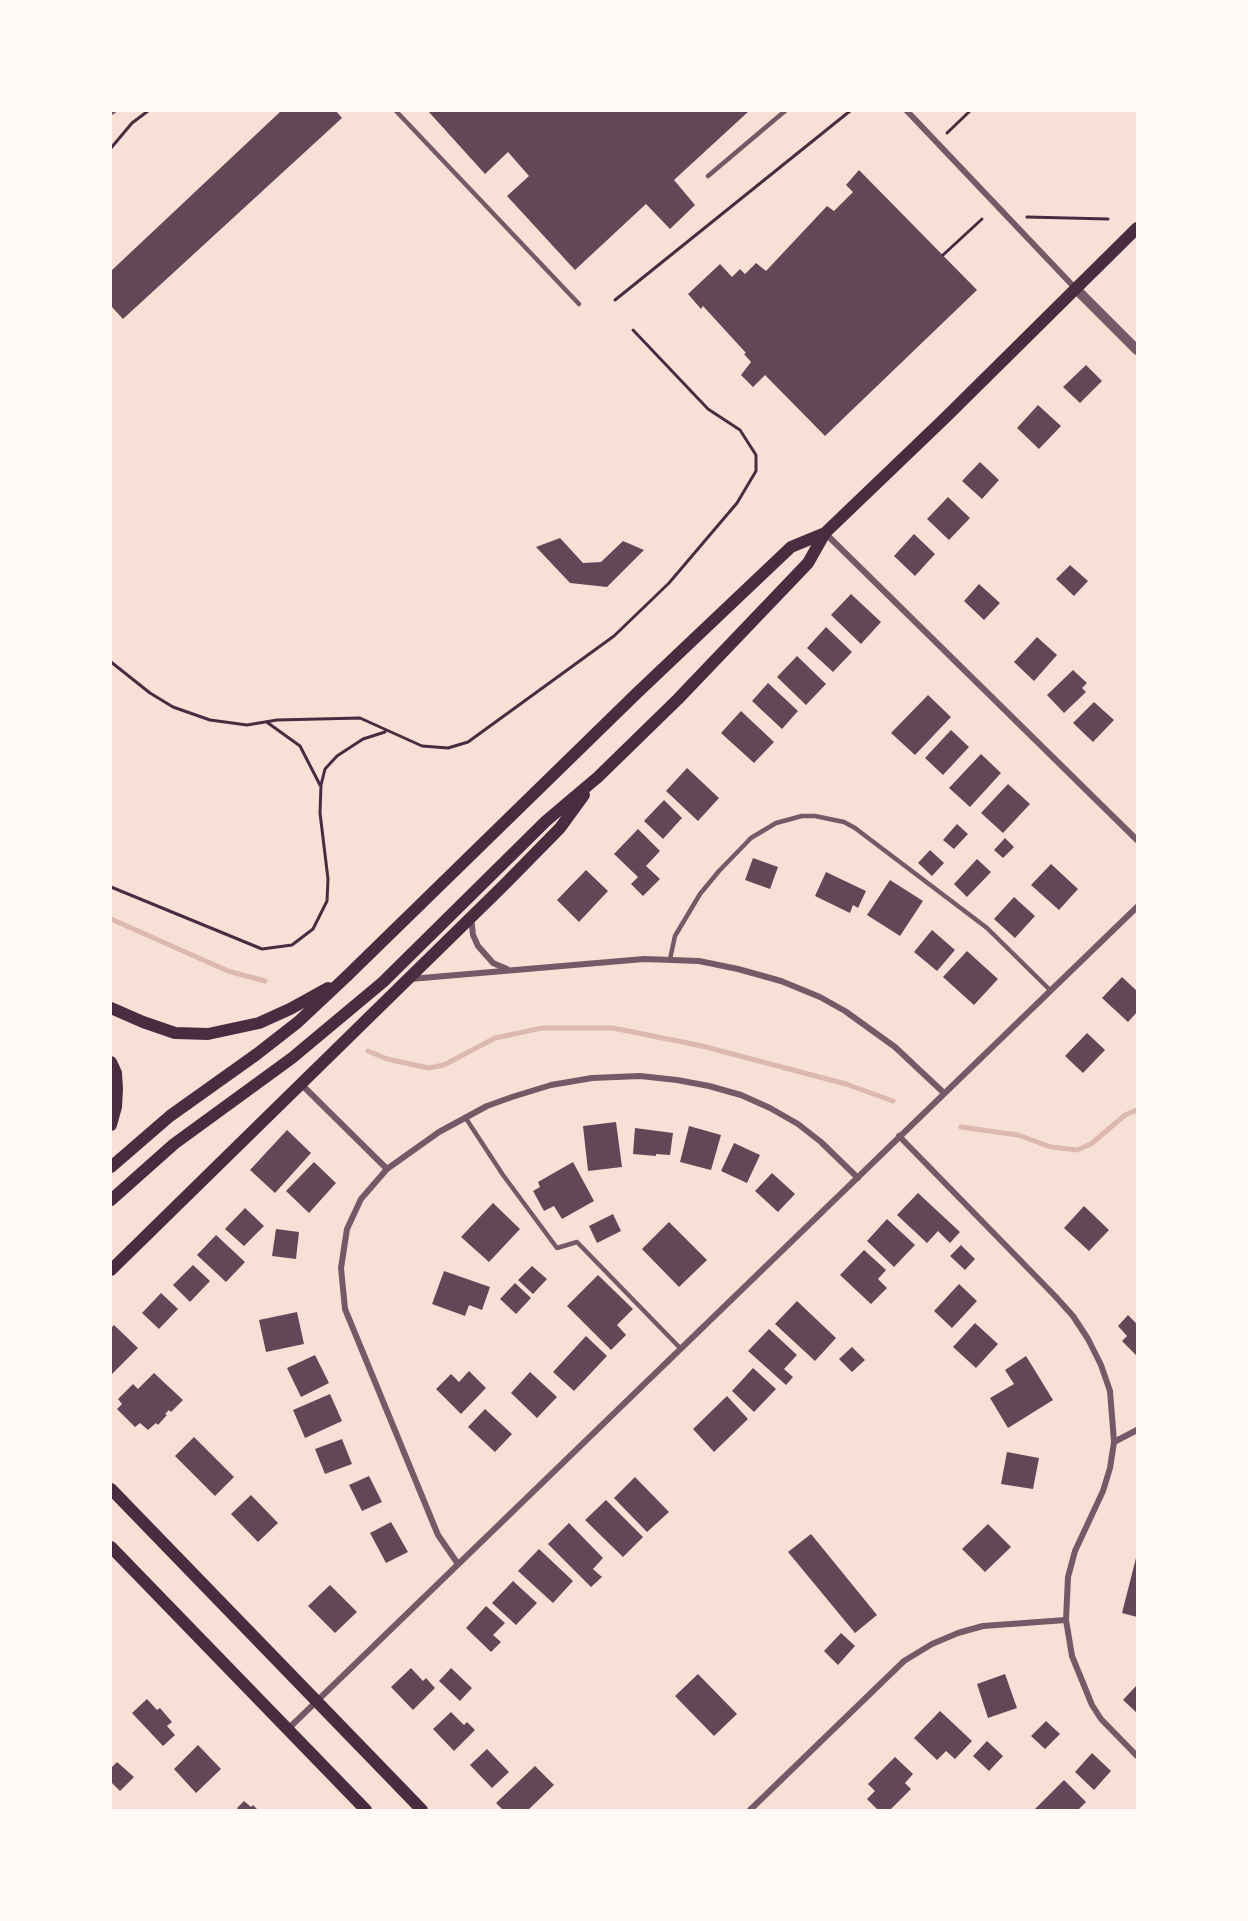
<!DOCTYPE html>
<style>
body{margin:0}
#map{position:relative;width:1248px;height:1921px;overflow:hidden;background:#f7e1d7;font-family:Figtree,sans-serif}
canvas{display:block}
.frame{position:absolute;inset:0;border:112px solid #fffaf5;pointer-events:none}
</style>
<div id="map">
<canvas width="1248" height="1921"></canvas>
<div class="frame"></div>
</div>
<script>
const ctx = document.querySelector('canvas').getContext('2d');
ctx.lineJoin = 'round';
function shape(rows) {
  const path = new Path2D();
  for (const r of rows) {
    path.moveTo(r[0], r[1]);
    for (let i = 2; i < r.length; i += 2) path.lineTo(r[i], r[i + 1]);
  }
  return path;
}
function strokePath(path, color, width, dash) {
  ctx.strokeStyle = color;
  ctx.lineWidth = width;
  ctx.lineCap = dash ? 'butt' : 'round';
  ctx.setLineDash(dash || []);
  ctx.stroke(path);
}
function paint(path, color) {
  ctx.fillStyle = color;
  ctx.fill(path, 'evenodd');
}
strokePath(shape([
 [111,919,228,971,265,981],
 [368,1051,387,1059,429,1068,444,1065,495,1038,542,1028,613,1028,702,1046,846,1084,893,1101],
 [961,1127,1018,1135,1051,1147,1077,1150,1091,1144,1125,1115,1137,1110]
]), '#dcb8b0', 5);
paint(shape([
 [281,111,336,111,342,118,123,319,111,306,111,271],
 [428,111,749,111,674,180,695,205,670,229,646,204,575,270,507,196,529,176,508,152,485,174],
 [859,170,977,290,825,436,765,375,753,387,741,375,751,362,744,354,746,353,703,306,701,309,688,294,720,264,732,277,740,269,745,274,756,263,766,271,827,206,834,211,853,192,846,185],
 [1086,365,1102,381,1080,403,1063,387],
 [1038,405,1061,426,1039,449,1017,428],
 [980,462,999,480,982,499,962,481],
 [948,497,970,518,949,540,927,519],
 [914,534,935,554,915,576,894,556],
 [560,538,583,563,601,562,623,541,644,550,607,587,570,583,536,547],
 [1070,565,1088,581,1074,596,1056,579],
 [979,584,1000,603,984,620,964,601],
 [851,594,881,622,861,644,831,615],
 [826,627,852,652,833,672,807,648],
 [1037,637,1057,655,1034,681,1014,662],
 [797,656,826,684,806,705,777,677],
 [1073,670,1087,683,1082,688,1086,692,1064,713,1047,695],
 [768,683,798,711,782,729,752,701],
 [928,695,951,717,915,755,891,733],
 [1094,702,1114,720,1093,742,1073,723],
 [741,711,774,742,754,763,721,733],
 [951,730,969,747,943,775,925,758],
 [981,754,1001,773,970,807,949,788],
 [687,768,719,798,698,821,666,791],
 [1008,784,1030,804,1003,833,981,813],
 [664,800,682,818,663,839,644,821],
 [957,824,968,834,954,849,943,840],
 [638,829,660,851,646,866,660,879,643,896,631,884,638,877,614,854],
 [1005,838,1014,847,1003,858,994,850],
 [930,850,944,863,932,876,918,863],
 [753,858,778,867,770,889,745,880],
 [977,859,991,872,967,897,954,884],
 [1051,864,1078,889,1059,910,1031,885],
 [586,870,608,891,579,922,557,900],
 [826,872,866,891,858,908,853,905,850,913,815,896],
 [890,880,923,901,900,936,867,915],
 [1014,897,1035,916,1015,938,994,919],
 [932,930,955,950,937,971,914,952],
 [967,951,998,979,974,1005,943,977],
 [1122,977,1137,991,1137,1012,1128,1022,1102,998],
 [1087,1033,1105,1050,1083,1073,1065,1056],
 [616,1122,622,1167,588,1171,583,1126],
 [689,1126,721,1135,711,1170,680,1162],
 [635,1128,673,1133,670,1155,656,1154,656,1156,633,1154],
 [287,1130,311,1153,275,1193,250,1170],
 [734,1143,760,1155,747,1183,721,1171],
 [314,1162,336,1183,309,1213,286,1191],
 [573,1162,594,1201,562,1219,554,1206,544,1211,533,1191,540,1187,538,1182],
 [772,1173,795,1194,778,1212,755,1191],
 [918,1193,960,1232,950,1243,938,1231,927,1243,897,1215],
 [493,1203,520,1229,489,1262,461,1237],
 [1084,1206,1109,1230,1089,1251,1064,1228],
 [245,1208,264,1226,244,1246,225,1229],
 [613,1214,621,1231,597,1243,589,1226],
 [887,1219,915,1245,894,1267,867,1241],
 [669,1222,707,1260,679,1287,642,1249],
 [276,1229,299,1232,296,1259,272,1256],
 [216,1235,245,1262,226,1282,197,1255],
 [961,1245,975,1259,965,1270,950,1256],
 [864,1250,886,1270,878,1279,887,1288,871,1304,840,1275],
 [193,1265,210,1281,190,1302,173,1285],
 [532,1266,547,1279,533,1294,518,1280],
 [444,1271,490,1287,482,1310,469,1305,465,1316,432,1304],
 [598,1275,633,1309,617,1325,626,1335,611,1350,567,1306],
 [515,1283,531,1298,516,1314,500,1299],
 [959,1284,977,1301,952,1328,934,1311],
 [161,1293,178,1309,159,1329,142,1313],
 [797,1301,836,1338,815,1361,775,1324],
 [297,1312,304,1344,266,1352,259,1320],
 [1128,1315,1137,1324,1137,1356,1122,1341,1127,1336,1118,1326],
 [975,1323,998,1344,976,1368,953,1347],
 [114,1325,138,1348,111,1375,111,1328],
 [769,1329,797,1355,784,1369,793,1377,786,1385,748,1351],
 [586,1336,607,1356,574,1391,553,1372],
 [852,1347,865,1360,852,1372,839,1359],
 [315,1355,329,1383,301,1397,287,1368],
 [1026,1356,1053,1400,1008,1428,990,1398,1014,1384,1005,1370],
 [753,1368,776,1389,754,1412,732,1391],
 [469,1371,486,1388,461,1414,436,1389,451,1374,459,1382],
 [530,1372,557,1397,537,1418,511,1393],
 [154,1373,183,1400,171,1412,169,1410,165,1414,167,1415,158,1425,156,1423,148,1430,140,1423,135,1427,117,1409,122,1404,118,1399,133,1384,138,1389],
 [330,1394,342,1421,305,1438,293,1410],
 [727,1396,748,1419,714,1452,693,1429],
 [485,1409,512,1434,495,1452,468,1427],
 [194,1437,234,1477,215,1496,175,1456],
 [342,1439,352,1464,325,1474,315,1449],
 [1007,1452,1039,1458,1033,1489,1001,1484],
 [369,1476,382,1502,362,1511,349,1485],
 [635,1477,669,1512,647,1532,614,1498],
 [251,1495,278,1523,258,1542,231,1514],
 [606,1500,643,1537,623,1557,585,1520],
 [391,1522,408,1552,386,1563,370,1533],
 [569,1523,603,1558,593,1569,602,1577,591,1587,548,1544],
 [988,1524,1011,1547,985,1572,962,1549],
 [811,1534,877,1615,855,1633,788,1552],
 [539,1549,573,1581,553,1603,518,1571],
 [1136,1558,1137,1558,1137,1617,1122,1613],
 [513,1581,537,1603,516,1625,492,1603],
 [330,1585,357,1612,335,1633,308,1606],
 [486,1606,505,1623,493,1635,501,1642,491,1652,466,1628],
 [841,1633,855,1646,838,1665,824,1651],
 [411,1668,423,1681,426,1678,435,1688,413,1710,391,1687],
 [451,1668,472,1688,460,1701,439,1681],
 [698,1674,737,1714,714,1736,675,1696],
 [1005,1674,1017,1708,988,1718,977,1684],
 [1137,1685,1137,1713,1123,1700],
 [147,1699,157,1710,160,1708,172,1722,167,1726,175,1735,163,1746,132,1713],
 [940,1711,972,1741,955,1759,946,1751,937,1760,914,1738],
 [451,1712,464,1725,467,1722,475,1730,454,1751,433,1729],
 [1046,1721,1060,1734,1045,1749,1031,1736],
 [987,1741,1003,1756,989,1771,973,1756],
 [198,1745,221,1769,196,1793,174,1769],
 [487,1749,509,1772,492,1788,470,1765],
 [1092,1753,1111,1771,1094,1790,1075,1772],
 [895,1757,913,1774,905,1783,911,1789,890,1810,878,1810,867,1799,875,1791,868,1784],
 [117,1762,134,1777,120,1791,111,1782,111,1768],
 [535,1766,554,1785,528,1810,503,1810,496,1803],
 [1064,1780,1086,1802,1078,1810,1034,1810],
 [244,1801,251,1807,253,1805,258,1810,238,1810,237,1808]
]), '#644757');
strokePath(shape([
 [947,133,970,111],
 [111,148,132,123,148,111],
 [1027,217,1108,219],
 [943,255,982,219],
 [615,300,850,111],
 [111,662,150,693,173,707,210,720,247,725,277,720,360,718,422,746,448,748,468,742,614,636,669,583,737,503,756,471,756,455,740,430,708,409,633,330],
 [268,723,300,746,320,785],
 [111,887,262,949,292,945,313,929,327,901,328,879,320,813,321,785,325,769,337,756,363,739,385,732]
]), '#4a2c40', 3);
strokePath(shape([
 [396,111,579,304],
 [708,176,785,111],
 [670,959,675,936,700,894,719,871,751,838,776,823,802,816,815,816,844,822,855,828,987,928,1050,990],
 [465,1117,503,1175,557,1248,577,1242,681,1349]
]), '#755966', 4.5);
strokePath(shape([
 [907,111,1076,289],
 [111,112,113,111],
 [825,533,1137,840],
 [471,917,473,935,478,946,493,963,507,969],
 [410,979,644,959,699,961,738,969,781,981,820,997,845,1011,895,1047,944,1093],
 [301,1084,387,1169],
 [899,1136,1055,1296,1073,1316,1088,1339,1101,1365,1110,1391,1114,1442,1110,1468,1103,1491,1075,1551,1068,1577,1066,1620,1072,1656,1092,1705,1101,1719,1137,1756],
 [1114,1442,1137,1430],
 [458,1564,438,1535,345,1309,341,1268,347,1229,361,1199,387,1169,439,1132,487,1106,512,1097,551,1085,592,1078,640,1076,677,1080,709,1086,741,1095,770,1108,798,1124,821,1142,858,1178],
 [288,1729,1137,907],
 [750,1810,904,1661,932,1644,958,1633,983,1626,1066,1620]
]), '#755966', 6);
strokePath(shape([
 [1076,289,1137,350]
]), '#755966', 10);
strokePath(shape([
 [111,1008,143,1022,175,1033,208,1034,259,1023,290,1009,328,988],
 [111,1062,116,1073,117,1089,116,1107,111,1125],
 [111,1167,170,1116,257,1054,298,1022,347,976,637,693,791,547,825,533],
 [111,1200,174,1144,292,1058,383,982,546,821,598,777,678,699,808,563,825,533,946,417,1137,228],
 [111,1270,503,886,560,828,584,795],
 [111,1489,422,1810],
 [111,1547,366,1810]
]), '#4a2c40', 12);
</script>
